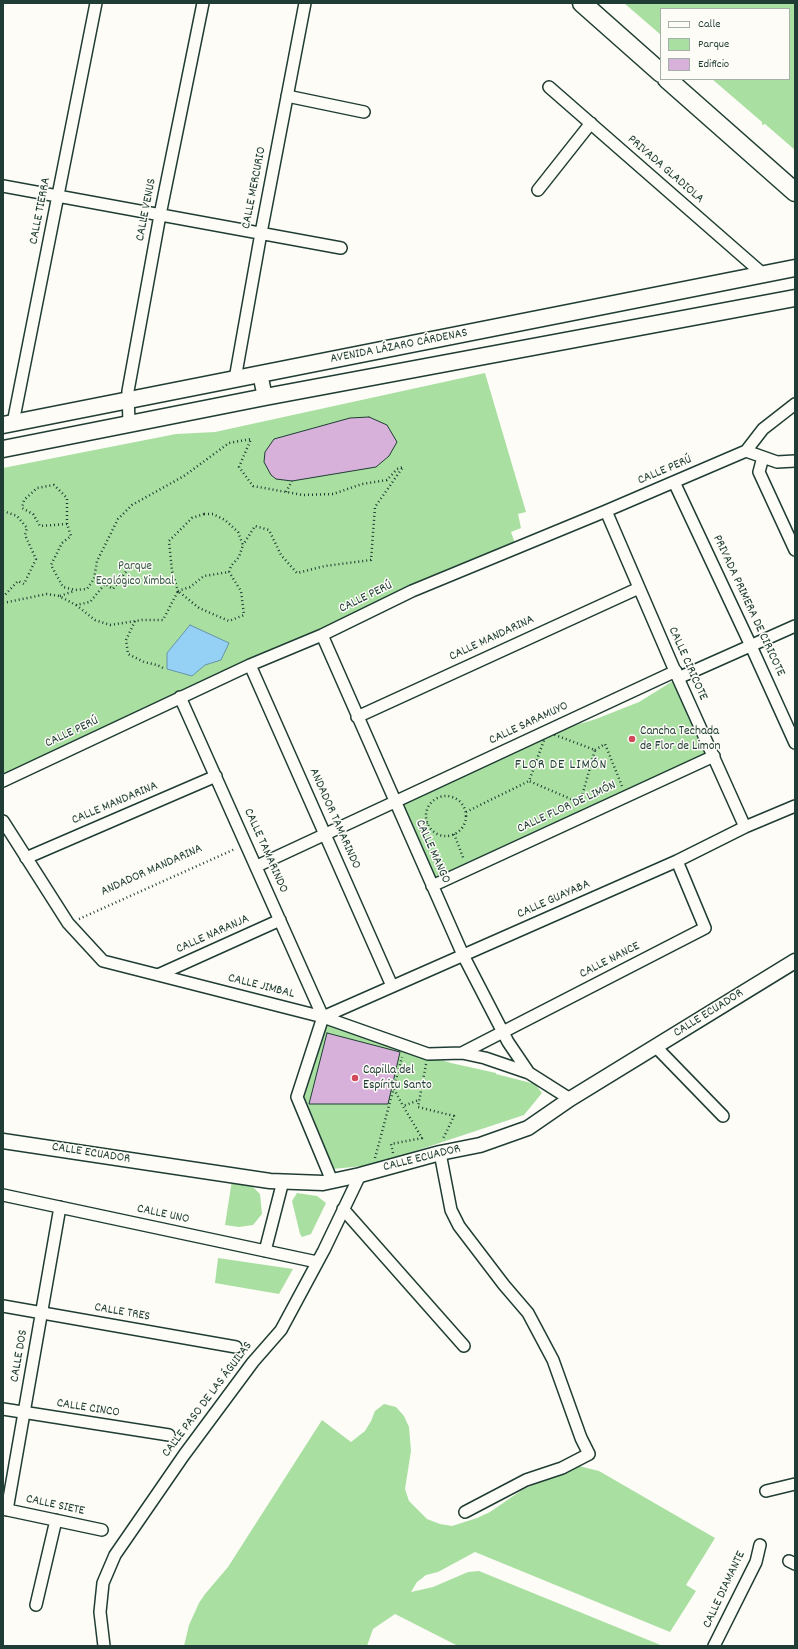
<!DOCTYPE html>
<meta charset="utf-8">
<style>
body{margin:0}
#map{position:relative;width:798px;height:1649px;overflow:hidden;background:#fdfcf7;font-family:Dekko,sans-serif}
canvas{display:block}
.frame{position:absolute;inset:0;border:4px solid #1f3d34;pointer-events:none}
.legend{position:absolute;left:660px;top:8px;width:130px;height:72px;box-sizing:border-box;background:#fdfcf7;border:1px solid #a4b0a9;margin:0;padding:5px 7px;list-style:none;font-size:12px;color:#1f3d34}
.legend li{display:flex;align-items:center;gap:8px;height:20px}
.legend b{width:20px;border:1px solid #a4b0a9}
</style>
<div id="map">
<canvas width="798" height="1649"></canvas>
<div class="frame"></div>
<ul class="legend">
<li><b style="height:5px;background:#fdfcf7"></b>Calle</li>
<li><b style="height:11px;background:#aadfa2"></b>Parque</li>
<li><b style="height:11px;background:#d8b1da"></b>Edificio</li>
</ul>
</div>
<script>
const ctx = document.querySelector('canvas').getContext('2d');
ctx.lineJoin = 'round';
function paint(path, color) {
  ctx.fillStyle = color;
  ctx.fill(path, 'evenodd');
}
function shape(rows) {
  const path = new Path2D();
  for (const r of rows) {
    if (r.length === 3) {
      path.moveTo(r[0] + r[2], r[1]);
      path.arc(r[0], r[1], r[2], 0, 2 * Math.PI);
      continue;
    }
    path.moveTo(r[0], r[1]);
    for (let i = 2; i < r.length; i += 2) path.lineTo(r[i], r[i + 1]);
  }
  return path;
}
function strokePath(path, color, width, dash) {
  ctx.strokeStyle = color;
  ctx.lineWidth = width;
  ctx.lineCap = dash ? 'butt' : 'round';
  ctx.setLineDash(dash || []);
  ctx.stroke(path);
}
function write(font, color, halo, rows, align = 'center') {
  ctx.font = font + ' Dekko,sans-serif';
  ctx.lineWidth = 3;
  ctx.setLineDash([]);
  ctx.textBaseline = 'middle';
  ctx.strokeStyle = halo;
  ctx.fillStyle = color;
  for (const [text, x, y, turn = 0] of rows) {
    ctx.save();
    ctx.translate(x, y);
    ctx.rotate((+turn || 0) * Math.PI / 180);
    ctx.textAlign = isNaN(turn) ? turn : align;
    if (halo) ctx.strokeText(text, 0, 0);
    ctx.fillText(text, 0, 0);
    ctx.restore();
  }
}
paint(shape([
 [624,3,795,3,795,150,765,124,762,125,762,122,712,79,789,79,789,9,661,9,661,35],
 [485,373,526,512,518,514,521,528,511,532,517,549,3,774,3,468,176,434,215,432],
 [676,679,711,754,433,884,398,804,543,735,596,719,639,702],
 [325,1020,404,1049,451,1063,496,1073,496,1074,535,1084,542,1093,524,1115,373,1165,333,1169,304,1096],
 [232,1180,253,1187,260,1194,262,1214,253,1225,239,1227,225,1225],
 [297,1193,317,1196,326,1203,311,1234,302,1237,300,1234,292,1201],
 [218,1258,293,1269,279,1294,215,1283],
 [384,1404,396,1407,404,1416,409,1427,411,1451,405,1489,409,1501,427,1519,440,1524,452,1526,477,1518,490,1512,522,1490,571,1467,579,1466,599,1471,715,1538,686,1585,696,1591,670,1632,475,1552,438,1572,426,1575,417,1582,411,1592,433,1587,468,1572,479,1571,663,1646,458,1646,395,1614,373,1629,367,1646,184,1646,189,1625,199,1603,205,1594,228,1567,322,1420,351,1442,365,1431,371,1421,375,1411]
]), '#aadfa2');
const water = shape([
 [190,625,229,643,221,660,205,665,192,676,167,669,167,653,190,625]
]);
paint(water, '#95d0f5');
strokePath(water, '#6695a8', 1);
const building = shape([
 [369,417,387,425,397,442,389,456,376,467,292,481,276,479,271,475,264,462,265,452,274,439,350,418,369,417],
 [327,1033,400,1052,388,1104,309,1104,327,1033]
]);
paint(building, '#d8b1da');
strokePath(building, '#1f3d34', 1);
const minor = shape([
 [549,87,763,274],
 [287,96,364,112],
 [3,186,341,248],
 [538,190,591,123],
 [235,379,261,233,305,3],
 [13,423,96,3],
 [129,424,128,391,160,215,203,3],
 [746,451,763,429,795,404],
 [763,457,759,472,795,550],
 [674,482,751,646,795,743],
 [606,511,678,678,745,827],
 [322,635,463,955,508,1042,529,1073],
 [250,665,392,986],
 [678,678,795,626],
 [180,697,323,1017],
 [357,717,639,588],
 [3,781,250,665,322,635,412,591,606,511,746,451,777,462,795,461],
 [3,821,68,923,103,961,323,1017,428,1054,462,1053,485,1058,529,1073,570,1099],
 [26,858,216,776],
 [257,866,676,671],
 [432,886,714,756],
 [158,975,280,920],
 [323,1017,677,861,745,827,795,806],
 [323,1017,297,1097,332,1181],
 [656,1047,723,1116],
 [462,1053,705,928,677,861],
 [440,1153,451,1210,459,1226,504,1285,528,1313,553,1360,581,1438,589,1454,562,1468,526,1480,465,1512],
 [3,1195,317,1262],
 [343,1209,464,1346],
 [265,1251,283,1181],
 [3,1306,236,1347],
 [3,1409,169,1435],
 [766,1491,795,1484],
 [3,1509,102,1530],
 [7,1510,60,1207],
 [789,1561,795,1564],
 [36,1605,56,1520],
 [104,1646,100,1612,103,1583,115,1555,184,1455,253,1362,281,1330,324,1250,360,1175],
 [714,1646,756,1562,760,1545]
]);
const tertiary = shape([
 [260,374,265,397],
 [3,1141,270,1181,323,1183,360,1175,440,1153,480,1145,528,1128,570,1099,795,961]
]);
const secondary = shape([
 [3,425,795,268],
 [3,449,265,397,795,298]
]);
const primary = shape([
 [582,3,661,73],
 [667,79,795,192]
]);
strokePath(minor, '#1f3d34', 14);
strokePath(tertiary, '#1f3d34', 17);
strokePath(secondary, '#1f3d34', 19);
strokePath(primary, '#1f3d34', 21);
strokePath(shape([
 [286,492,292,481],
 [3,511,17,516,27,528,25,535,36,559,24,584,18,581,3,597],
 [204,514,213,514,225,520,238,532,243,545,239,557,231,566,229,572,204,576,190,587,178,591,172,571,169,541,192,518,204,514],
 [67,524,40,526,33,514,22,508,24,500,37,488,54,485,67,498,67,524,71,536,62,543,51,565,63,587,75,590,87,589,94,579,97,561,118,519,132,505,184,476,229,443,251,439,239,467,253,486,303,495,333,494,362,484,387,480,397,469,403,467,375,507,371,560,325,566,297,573,281,555,269,530,255,526,243,545],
 [60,596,74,591],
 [3,603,47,594,59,596,76,605,90,602,105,584,113,589,128,569],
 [76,605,95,620,110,625,142,620,163,620,178,591,199,608,229,621,244,615,241,591,229,572],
 [135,621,126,640,128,654,144,662,157,665,163,668],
 [547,732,595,750,580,803,529,781,547,732],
 [595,750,605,744,622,786],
 [446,816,20],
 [466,812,529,781],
 [420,828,428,822],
 [454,834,464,860],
 [79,919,235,849],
 [426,1064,418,1107,454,1116,443,1139],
 [394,1089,403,1106],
 [393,1153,391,1144,422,1138,403,1106,419,1100],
 [375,1158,402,1057]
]), '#1f3d34', 2.5, [1, 3]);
strokePath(minor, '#fdfcf7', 11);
strokePath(tertiary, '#fdfcf7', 14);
strokePath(secondary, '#fdfcf7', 16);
strokePath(primary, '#fdfcf7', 18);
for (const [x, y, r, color] of [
 [632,739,4,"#d1495b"],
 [355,1078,4,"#d1495b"]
]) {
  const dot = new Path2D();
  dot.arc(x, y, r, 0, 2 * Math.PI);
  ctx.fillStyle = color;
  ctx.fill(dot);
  strokePath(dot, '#fdfcf7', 1.5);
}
write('13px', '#1f3d34', '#fdfcf7', [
 ["PRIVADA GLADIOLA",665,170,41],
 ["CALLE MERCURIO",255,188,-79],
 ["CALLE VENUS",147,210,-79],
 ["CALLE TIERRA",41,211,-79],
 ["AVENIDA LÁZARO CÁRDENAS",399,347,-11],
 ["CALLE PERÚ",665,471,-23],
 ["CALLE PERÚ",366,598,-26],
 ["PRIVADA PRIMERA DE CIRICOTE",748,606,65],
 ["CALLE MANDARINA",492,639,-25],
 ["CALLE CIRICOTE",687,664,66],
 ["CALLE SARAMUYO",529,724,-25],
 ["CALLE PERÚ",72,733,-25],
 ["CALLE MANDARINA",115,804,-23],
 ["CALLE FLOR DE LIMÓN",567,808,-25],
 ["ANDADOR TAMARINDO",334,819,66],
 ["CALLE TAMARINDO",265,851,66],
 ["CALLE MANGO",432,852,66],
 ["ANDADOR MANDARINA",152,871,-24],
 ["CALLE GUAYABA",554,900,-24],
 ["CALLE NARANJA",213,935,-24],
 ["CALLE NANCE",610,961,-27],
 ["CALLE JIMBAL",261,987,14],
 ["CALLE ECUADOR",709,1014,-32],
 ["CALLE ECUADOR",91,1154,9],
 ["CALLE ECUADOR",422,1159,-14],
 ["CALLE UNO",163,1215,12],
 ["CALLE TRES",122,1313,10],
 ["CALLE DOS",20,1356,-80],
 ["CALLE PASO DE LAS ÁGUILAS",208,1400,-53],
 ["CALLE CINCO",88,1409,9],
 ["CALLE SIETE",55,1506,12],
 ["CALLE DIAMANTE",725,1590,-65]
]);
write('13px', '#3b5d4a', '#fdfcf7', [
 ["Parque",135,567],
 ["Ecológico Ximbal",135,582]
]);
write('13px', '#1f3d34', '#fdfcf7', [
 ["Cancha Techada",640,732],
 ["de Flor de Limon",640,747],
 ["Capilla del",363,1071],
 ["Espíritu Santo",363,1086]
], 'left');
ctx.letterSpacing = '1px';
write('14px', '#1f3d34', '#fdfcf7', [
 ["FLOR DE LIMÓN",561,766]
]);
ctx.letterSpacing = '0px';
</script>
